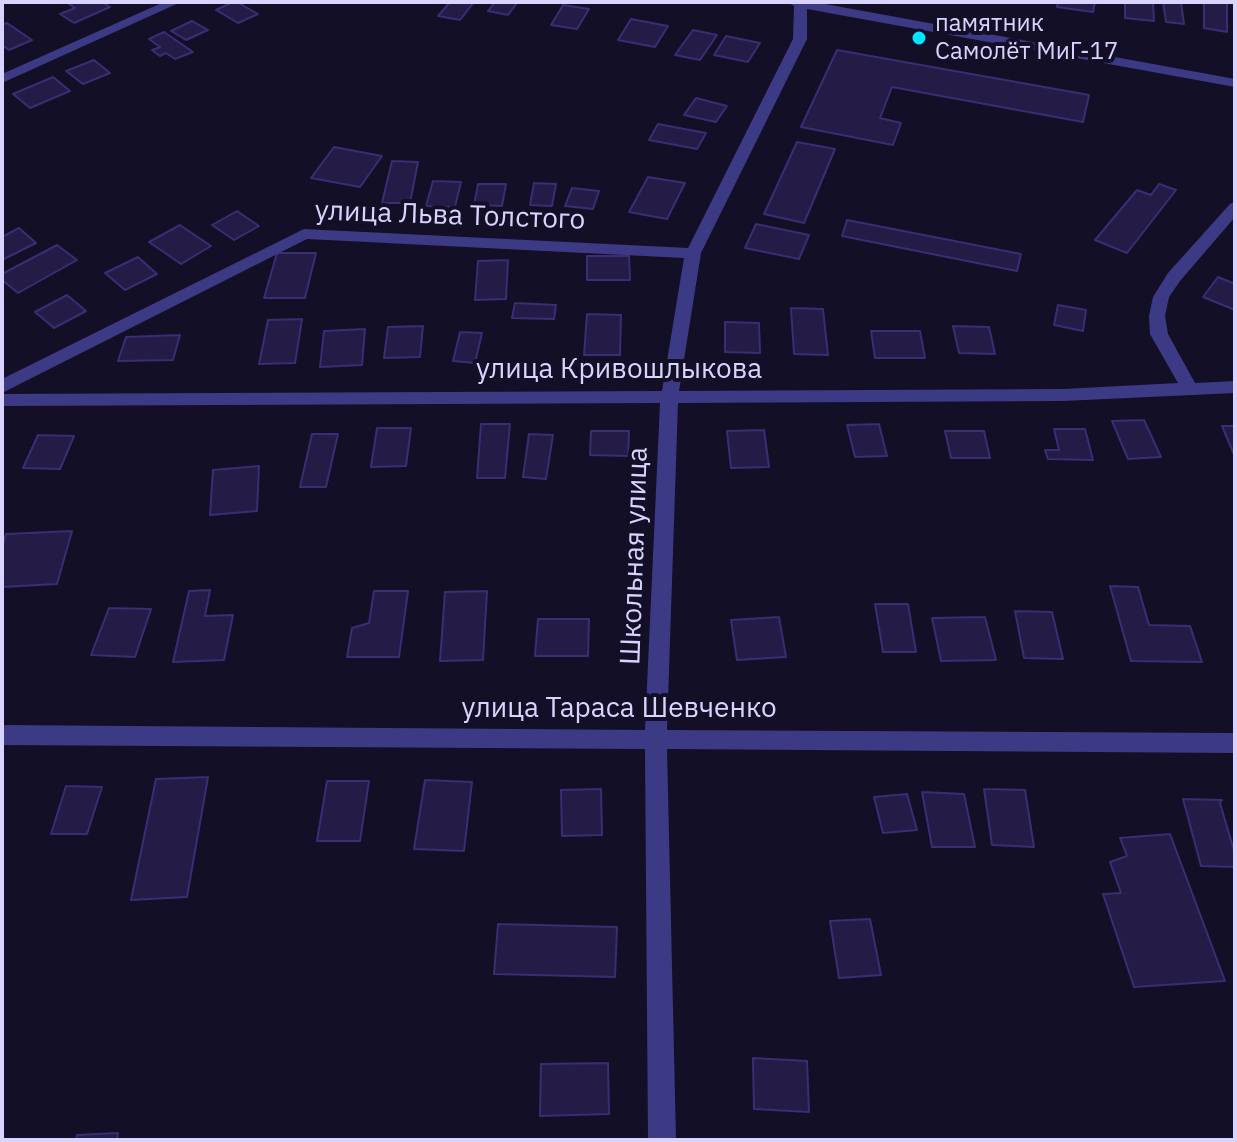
<!DOCTYPE html>
<meta charset="utf-8">
<style>
body{margin:0}
#map{position:relative;width:1237px;height:1142px;overflow:hidden;background:#130f26;font-family:"IBM Plex Sans",sans-serif}
canvas{display:block}
.frame{position:absolute;inset:0;border:4px solid #d9d4ff;pointer-events:none}
</style>
<div id="map">
<canvas width="1237" height="1142"></canvas>
<div class="frame"></div>
</div>
<script>
const ctx = document.querySelector('canvas').getContext('2d');
ctx.lineJoin = 'round';
function paint(path, color) {
  ctx.fillStyle = color;
  ctx.fill(path, 'evenodd');
}
function shape(rows) {
  const path = new Path2D();
  for (const r of rows) {
    path.moveTo(r[0], r[1]);
    for (let i = 2; i < r.length; i += 2) path.lineTo(r[i], r[i + 1]);
  }
  return path;
}
function strokePath(path, color, width, dash) {
  ctx.strokeStyle = color;
  ctx.lineWidth = width;
  ctx.lineCap = dash ? 'butt' : 'round';
  ctx.setLineDash(dash || []);
  ctx.stroke(path);
}
function write(font, color, halo, rows, align = 'center') {
  ctx.font = font + ' "IBM Plex Sans",sans-serif';
  ctx.lineWidth = 8;
  ctx.setLineDash([]);
  ctx.textBaseline = 'middle';
  ctx.strokeStyle = halo;
  ctx.fillStyle = color;
  for (const [text, x, y, turn = 0] of rows) {
    ctx.save();
    ctx.translate(x, y);
    ctx.rotate((+turn || 0) * Math.PI / 180);
    ctx.textAlign = isNaN(turn) ? turn : align;
    if (halo) ctx.strokeText(text, 0, 0);
    ctx.fillText(text, 0, 0);
    ctx.restore();
  }
}
const building = shape([
 [66,2,102,2,110,7,74,23,60,14,75,8,66,2],
 [233,2,237,2,258,14,238,23,216,10,233,2],
 [450,2,474,2,460,20,438,16,450,2],
 [495,2,511,2,517,3,508,15,488,11,495,2],
 [1058,2,1095,2,1093,12,1057,7,1058,2],
 [1125,2,1153,3,1154,21,1125,18,1125,2],
 [1163,2,1181,2,1184,24,1166,22,1163,2],
 [1204,2,1227,2,1227,32,1204,28,1204,2],
 [563,5,589,9,577,29,551,25,563,5],
 [631,19,668,26,655,47,618,40,631,19],
 [192,21,208,30,186,40,171,31,192,21],
 [7,23,32,40,9,50,2,45,2,25,7,23],
 [693,30,717,35,700,60,675,55,693,30],
 [164,32,193,52,175,59,166,53,160,56,152,50,160,47,149,39,164,32],
 [726,36,760,43,748,62,714,55,726,36],
 [837,50,1089,95,1083,122,892,87,880,118,901,123,893,145,801,127,837,50],
 [94,60,110,73,83,84,66,71,94,60],
 [53,77,70,91,30,108,13,94,53,77],
 [696,98,727,106,716,122,684,115,696,98],
 [658,124,706,133,697,149,649,140,658,124],
 [797,142,835,149,804,223,764,214,797,142],
 [334,147,382,156,360,187,311,178,334,147],
 [392,161,418,162,410,203,382,203,392,161],
 [648,177,685,183,667,219,629,212,648,177],
 [433,181,461,182,455,207,426,206,433,181],
 [534,183,556,184,552,206,530,205,534,183],
 [478,184,506,184,502,206,474,205,478,184],
 [1159,184,1176,190,1127,253,1095,240,1137,190,1151,195,1159,184],
 [572,188,599,191,593,209,565,206,572,188],
 [237,211,259,226,234,240,212,225,237,211],
 [847,220,1021,254,1017,271,842,236,847,220],
 [756,224,809,235,799,259,745,248,756,224],
 [180,225,211,246,181,264,149,242,180,225],
 [19,228,36,243,2,260,2,237,19,228],
 [57,245,77,260,18,293,2,280,2,274,57,245],
 [277,253,316,253,305,298,264,298,277,253],
 [587,256,629,256,630,280,587,280,587,256],
 [138,257,157,274,125,290,105,273,138,257],
 [508,260,506,299,475,300,478,261,508,260],
 [1218,277,1235,284,1235,310,1203,297,1218,277],
 [67,295,86,311,54,328,35,312,67,295],
 [515,303,556,305,554,319,512,318,515,303],
 [1058,305,1086,310,1083,331,1054,325,1058,305],
 [791,308,823,309,828,355,794,354,791,308],
 [587,314,621,315,620,355,584,355,587,314],
 [302,319,295,363,259,364,268,320,302,319],
 [725,322,759,323,760,353,725,352,725,322],
 [423,326,420,357,384,358,388,327,423,326],
 [953,326,989,327,995,354,959,353,953,326],
 [365,329,362,365,320,367,324,331,365,329],
 [871,331,920,331,925,358,875,358,871,331],
 [460,332,482,333,475,363,453,361,460,332],
 [180,335,173,360,118,361,126,337,180,335],
 [1144,420,1161,457,1128,459,1112,421,1144,420],
 [481,424,510,424,505,478,477,478,481,424],
 [879,424,887,456,855,457,847,425,879,424],
 [1222,426,1235,426,1235,457,1222,426],
 [377,428,411,428,406,466,371,467,377,428],
 [1054,429,1085,429,1093,460,1048,459,1045,450,1059,450,1054,429],
 [764,430,769,467,731,468,727,431,764,430],
 [591,431,629,431,628,456,590,455,591,431],
 [945,431,984,431,990,458,951,458,945,431],
 [312,434,338,434,326,487,300,487,312,434],
 [529,434,553,435,546,479,523,477,529,434],
 [38,435,74,436,60,469,23,468,38,435],
 [259,466,257,511,210,515,213,470,259,466],
 [72,531,57,584,2,587,2,548,6,534,72,531],
 [1110,586,1138,587,1149,625,1190,626,1202,662,1131,661,1110,586],
 [210,590,205,616,233,615,224,660,173,662,189,591,210,590],
 [374,591,408,591,399,657,347,657,352,628,369,623,374,591],
 [487,591,483,660,440,661,445,592,487,591],
 [875,604,908,604,916,652,883,652,875,604],
 [109,608,151,609,135,657,91,655,109,608],
 [1015,611,1052,612,1063,659,1024,658,1015,611],
 [779,617,786,657,737,660,731,620,779,617],
 [985,617,996,660,941,661,932,618,985,617],
 [538,619,589,619,588,656,535,656,538,619],
 [208,777,187,897,131,900,156,779,208,777],
 [425,780,472,782,464,851,414,849,425,780],
 [327,781,369,781,360,841,317,841,327,781],
 [66,786,102,787,87,834,51,834,66,786],
 [601,789,602,835,562,836,561,790,601,789],
 [984,789,1025,790,1034,847,992,845,984,789],
 [922,792,964,794,975,847,932,847,922,792],
 [907,794,917,830,883,833,874,797,907,794],
 [1183,799,1222,800,1220,803,1235,854,1235,867,1201,866,1183,799],
 [1170,834,1225,981,1134,987,1103,894,1121,893,1110,862,1127,856,1120,838,1170,834],
 [870,919,881,975,839,978,830,921,870,919],
 [498,924,617,927,615,977,494,974,498,924],
 [753,1058,807,1061,809,1112,754,1109,753,1058],
 [608,1063,609,1114,540,1116,541,1064,608,1063],
 [118,1133,117,1140,76,1140,77,1135,118,1133]
]);
paint(building, '#241b47');
strokePath(building, '#3b2d73', 2);
paint(shape([
 [164,2,181,2,2,83,2,74,164,2],
 [787,2,814,2,1235,79,1235,87,807,9,807,39,701,253,679,391,1063,389,1178,383,1150,334,1149,316,1153,297,1168,273,1230,204,1235,202,1235,217,1180,281,1169,297,1165,316,1168,334,1195,383,1235,381,1235,393,1063,401,678,403,667,730,1235,733,1235,753,667,749,676,1140,648,1140,645,749,2,745,2,725,645,730,660,403,2,406,2,394,662,391,684,258,307,239,2,393,2,379,304,229,688,248,793,39,794,6,787,2]
]), '#3d3a85');
for (const [x, y, r, color] of [
 [919,38,8,"#00e5ff"]
]) {
  const dot = new Path2D();
  dot.arc(x, y, r, 0, 2 * Math.PI);
  ctx.fillStyle = color;
  ctx.fill(dot);
  strokePath(dot, '#130f26', 3);
}
write('24px', '#d9d4ff', '#130f26', [
 ["памятник",935,24],
 ["Самолёт МиГ-17",935,52]
], 'left');
write('28px', '#d9d4ff', '#130f26', [
 ["улица Льва Толстого",450,216,2],
 ["улица Кривошлыкова",619,370],
 ["Школьная улица",635,556,-88],
 ["улица Тараса Шевченко",619,709]
]);
</script>
